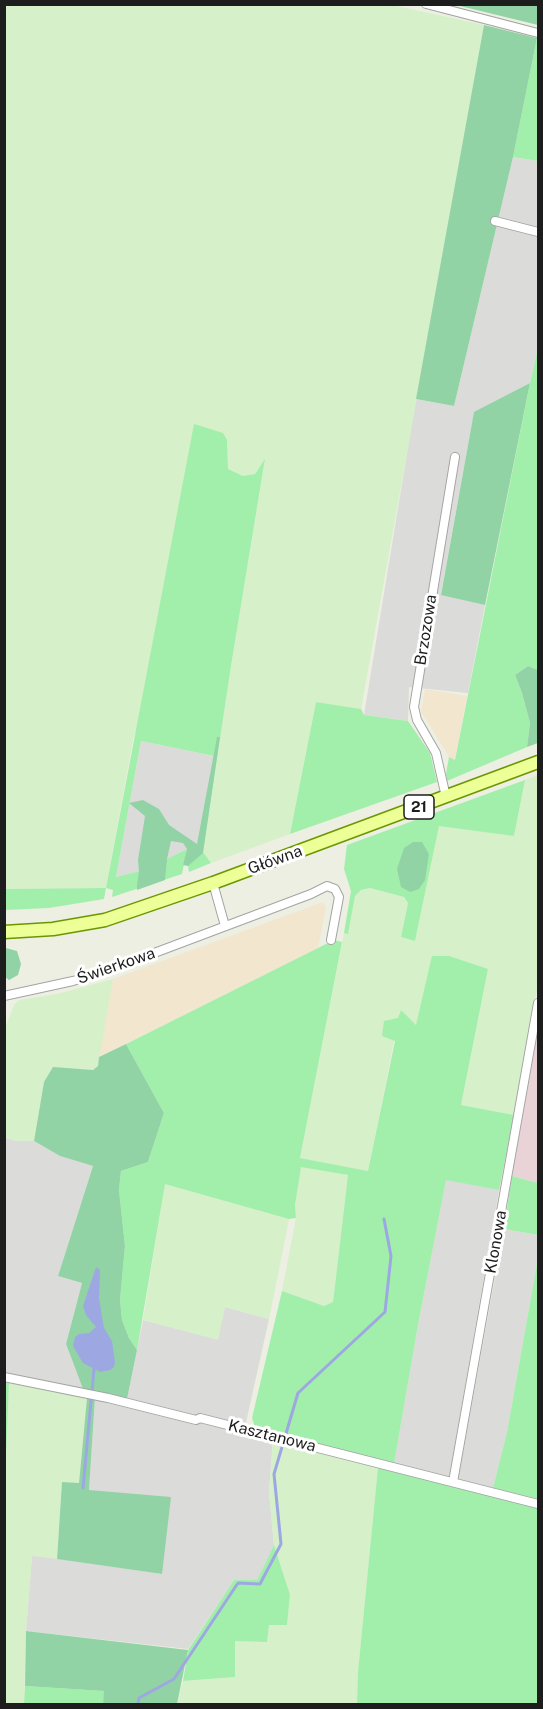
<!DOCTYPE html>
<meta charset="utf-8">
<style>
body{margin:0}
#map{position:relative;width:543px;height:1709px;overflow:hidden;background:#ecefe1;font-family:"Public Sans",sans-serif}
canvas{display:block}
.frame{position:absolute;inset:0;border:6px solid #1d1d1d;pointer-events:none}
</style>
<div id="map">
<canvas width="543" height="1709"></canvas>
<div class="frame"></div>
</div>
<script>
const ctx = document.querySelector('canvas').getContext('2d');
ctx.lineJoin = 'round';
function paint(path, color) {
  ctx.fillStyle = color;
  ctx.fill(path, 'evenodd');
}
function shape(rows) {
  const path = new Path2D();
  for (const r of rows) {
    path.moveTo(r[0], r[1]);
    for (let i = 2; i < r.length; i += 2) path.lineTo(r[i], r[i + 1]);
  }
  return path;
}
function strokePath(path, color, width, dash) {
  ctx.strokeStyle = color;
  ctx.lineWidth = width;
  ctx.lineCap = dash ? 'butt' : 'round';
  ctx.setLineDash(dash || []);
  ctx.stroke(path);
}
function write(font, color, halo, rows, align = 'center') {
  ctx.font = font + ' "Public Sans",sans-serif';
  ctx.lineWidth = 6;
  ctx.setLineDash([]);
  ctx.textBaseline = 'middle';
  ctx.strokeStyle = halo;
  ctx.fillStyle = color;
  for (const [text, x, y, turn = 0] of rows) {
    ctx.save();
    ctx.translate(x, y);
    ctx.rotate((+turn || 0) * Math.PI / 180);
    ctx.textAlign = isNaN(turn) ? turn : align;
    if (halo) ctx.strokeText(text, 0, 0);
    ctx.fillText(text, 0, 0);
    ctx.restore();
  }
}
paint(shape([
 [513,157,538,161,538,348,530,383,474,413,441,594,485,605,468,693,409,687,408,721,364,715,416,399,454,406],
 [141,741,214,756,197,844,147,869,116,877],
 [4,1138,17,1141,34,1141,60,1156,93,1166,58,1276,82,1283,66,1344,83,1389,5,1374],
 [446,1179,499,1190,449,1478,394,1464,418,1325],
 [504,1229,538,1235,538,1258,507,1432,493,1488,458,1480],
 [225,1307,269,1319,245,1427,127,1399,143,1320,217,1339],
 [95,1398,200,1421,273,1440,269,1492,274,1545,257,1580,234,1580,188,1649,26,1631,32,1555,162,1574,89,1490]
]), '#dbdbda');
paint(shape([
 [425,689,467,696,455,760,449,757,421,711],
 [323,902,326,908,318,948,99,1057,113,979]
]), '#f2e6cf');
paint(shape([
 [538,1026,538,1183,512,1176]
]), '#e9d3d7');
paint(shape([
 [387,4,484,25,361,709,316,702,290,834,211,863,203,853,231,666,265,461,255,474,243,476,228,469,227,441,133,740,106,888,5,889,4,5],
 [538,775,538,983,514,1115,461,1105,488,969,416,1025,400,1011,368,1171,300,1158,344,933,348,933,355,896,361,890,370,888,404,897,408,903,401,937,415,941,439,825,514,836,525,780],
 [113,979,98,1066,93,1070,44,1082,34,1141,17,1141,5,1138,4,1031,14,1005,19,1000,57,994],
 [300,1166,348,1175,333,1302,324,1306,282,1291,296,1218,295,1205],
 [165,1183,289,1219,269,1319,225,1307,218,1340,143,1320],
 [9,1383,87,1398,79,1484,62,1483,57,1559,32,1556,26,1631,24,1704,5,1704,4,1479],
 [273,1440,378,1467,358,1672,357,1704,177,1704,183,1681,235,1677,235,1641,267,1642,269,1625,287,1625,290,1595,274,1545,269,1492]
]), '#d6f0ca');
paint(shape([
 [537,38,538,38,538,161,513,157],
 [538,348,538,670,528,666,515,675,522,693,530,723,527,747,447,781,446,774,449,757,455,760,530,383],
 [194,424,223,433,227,440,228,469,243,476,255,474,265,459,231,666,203,852,211,863,189,872,188,866,194,846,197,844,214,756,141,741,116,877,147,869,187,849,182,874,112,897,113,890,106,888,104,899,49,908,5,910,4,889,106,888],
 [316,702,361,709,364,715,408,721,430,753,437,782,290,834],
 [525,780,514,836,439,826,415,941,401,937,408,903,404,897,370,888,361,890,355,896,348,934,344,933,351,891,344,869,347,845],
 [334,940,342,942,300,1158,368,1171,395,1041,382,1036,384,1021,398,1018,401,1010,416,1025,432,956,449,956,488,969,461,1105,514,1115,499,1190,446,1180,418,1325,394,1464,255,1427,252,1418,282,1291,324,1306,333,1302,348,1175,301,1167,295,1205,296,1218,289,1219,165,1184,137,1350,129,1338,122,1320,120,1300,125,1246,119,1190,121,1171,148,1162,164,1113,126,1044],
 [512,1176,538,1183,538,1235,504,1229],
 [538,1258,538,1499,493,1488,507,1432],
 [5,1382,9,1383,5,1479,4,1382],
 [378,1467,538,1508,538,1704,357,1704,358,1672],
 [274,1545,290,1595,287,1625,269,1625,267,1642,235,1641,235,1677,183,1681,188,1650,234,1580,257,1580],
 [25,1686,105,1691,103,1704,24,1704]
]), '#a2efab');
paint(shape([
 [456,5,538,5,538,25],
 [484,25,537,38,513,157,454,406,416,399],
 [530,383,485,605,441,595,474,412],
 [528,666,538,670,538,743,527,747,530,723,522,693,515,675],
 [217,737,220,737,203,853,188,866,183,865,187,849,183,843,171,841,167,859,165,880,137,890,137,885,139,871,138,860,145,816,129,803,143,800,159,809,169,825,197,844],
 [413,842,422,842,429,854,425,880,419,889,410,892,401,887,397,869,404,848],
 [6,948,17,951,21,964,18,975,9,980,5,977,5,950],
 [126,1044,164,1113,148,1162,121,1171,119,1190,125,1246,120,1300,122,1320,129,1338,137,1350,127,1399,83,1389,66,1344,82,1283,58,1276,93,1166,60,1156,34,1141,44,1082,53,1067,93,1070,98,1066,99,1057],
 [87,1398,95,1398,89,1490,171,1497,162,1574,57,1559,62,1482,79,1483],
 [26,1631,188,1650,177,1704,103,1704,104,1691,25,1686]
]), '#92d3a6');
paint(shape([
 [96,1267,100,1270,99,1298,104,1328,112,1341,115,1362,114,1367,110,1370,100,1372,83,1363,73,1346,75,1337,79,1334,89,1333,96,1327,86,1315,83,1306]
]), '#9da8e2');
strokePath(shape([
 [83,1488,94,1369],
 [138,1704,139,1698,174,1679,238,1583,260,1584,281,1544,274,1474,298,1393,385,1312,391,1256,384,1219]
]), '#9da8e2', 3);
const minor = shape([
 [426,4,538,33],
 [495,221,538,232],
 [446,797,436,753,417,720,414,707,455,457],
 [213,883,225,926],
 [4,996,73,981,109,970,311,894,327,886,335,889,339,897,331,940],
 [4,1377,108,1398,196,1420,200,1418,538,1504],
 [453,1482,538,1003]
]);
const primary = shape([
 [4,932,53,929,105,920,213,883,538,762]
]);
strokePath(minor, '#a4a4a4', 10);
strokePath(primary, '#6c9600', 15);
strokePath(minor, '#fff', 8);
strokePath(primary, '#edff97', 12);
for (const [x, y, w] of [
 [419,807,30]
]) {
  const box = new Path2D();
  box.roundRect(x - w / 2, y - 12, w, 24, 4.5);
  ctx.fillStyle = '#fff';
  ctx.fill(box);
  strokePath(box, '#1d1d1d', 1.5);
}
write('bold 15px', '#1d1d1d', null, [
 ["21",419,807]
]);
write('16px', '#1d1d1d', '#fff', [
 ["Brzozowa",426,630,-81],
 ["Główna",275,860,-20],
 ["Świerkowa",116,966,-19],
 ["Klonowa",496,1242,-80],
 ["Kasztanowa",272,1436,14]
]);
</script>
